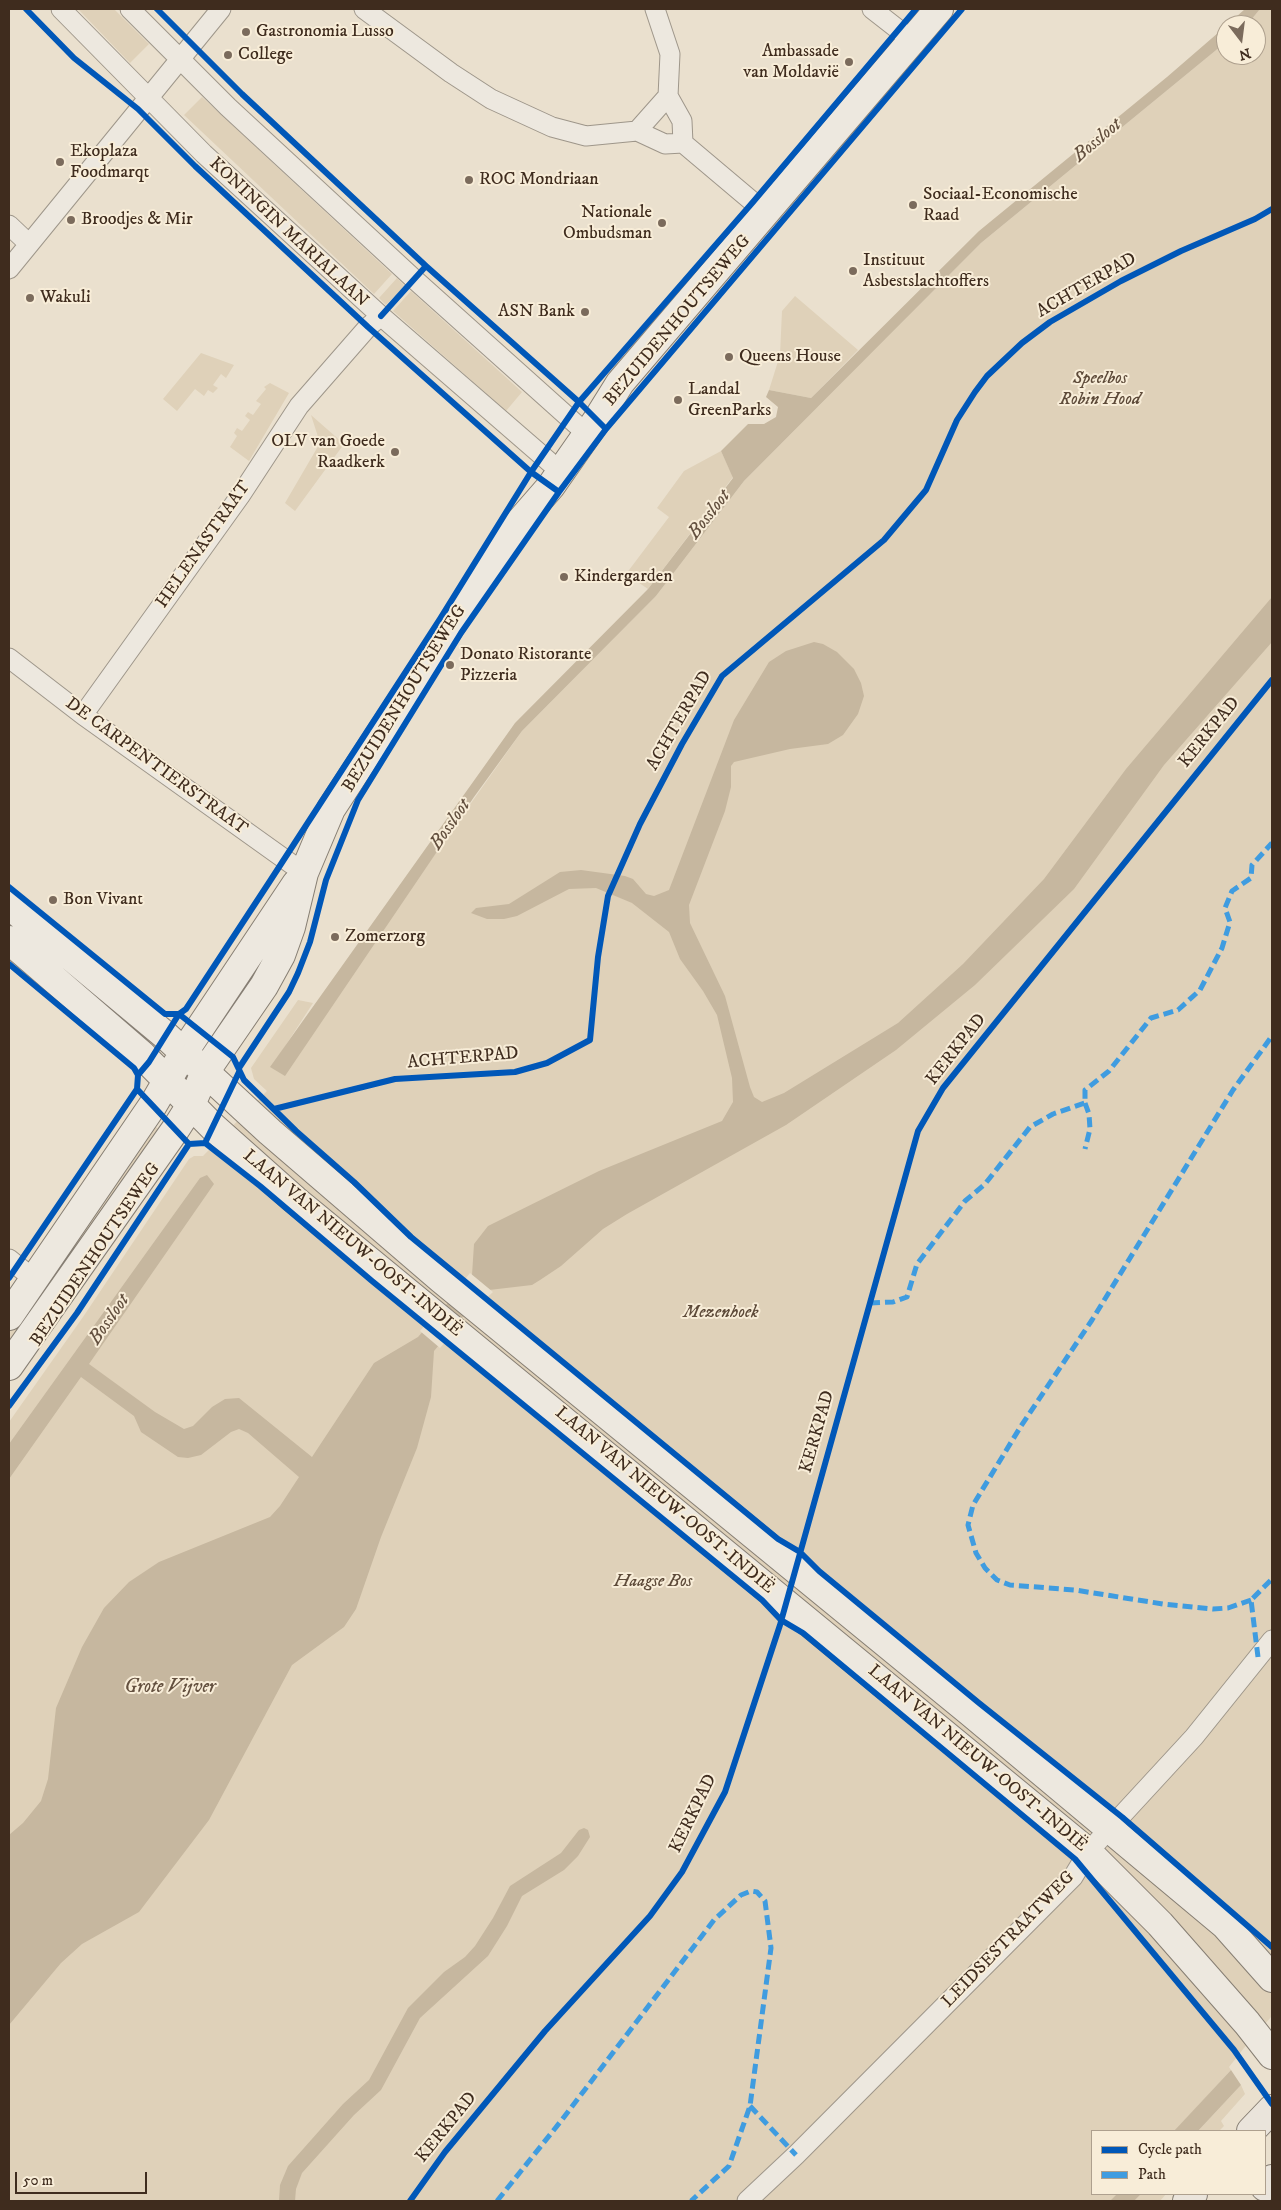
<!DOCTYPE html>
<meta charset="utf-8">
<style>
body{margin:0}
#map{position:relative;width:1281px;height:2210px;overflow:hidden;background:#eae0ce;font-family:"IM FELL DW Pica",serif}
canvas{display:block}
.frame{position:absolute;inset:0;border:10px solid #3f2c1e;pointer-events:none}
.legend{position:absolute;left:1091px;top:2130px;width:175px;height:65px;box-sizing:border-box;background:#f8edd8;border:1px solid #aea08e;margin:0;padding:6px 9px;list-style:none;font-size:15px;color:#3f2c1e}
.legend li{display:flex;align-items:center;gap:10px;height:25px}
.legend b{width:25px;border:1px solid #aea08e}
.north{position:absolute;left:1216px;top:15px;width:50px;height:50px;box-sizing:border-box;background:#f8edd8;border:1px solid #aea08e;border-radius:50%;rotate:165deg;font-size:14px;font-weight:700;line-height:20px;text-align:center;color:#3f2c1e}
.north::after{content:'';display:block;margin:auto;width:18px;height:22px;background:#7b6b5c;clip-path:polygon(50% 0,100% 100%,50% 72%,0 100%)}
.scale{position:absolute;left:15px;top:2172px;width:132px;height:22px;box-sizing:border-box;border:2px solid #3f2c1e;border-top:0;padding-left:6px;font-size:15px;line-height:18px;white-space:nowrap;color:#3f2c1e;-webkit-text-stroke:4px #f8edd8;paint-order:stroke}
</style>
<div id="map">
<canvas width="1281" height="2210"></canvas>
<div class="frame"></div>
<ul class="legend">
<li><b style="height:6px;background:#0057b8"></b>Cycle path</li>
<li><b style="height:6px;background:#3f9ce0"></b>Path</li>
</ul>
<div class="north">N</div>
<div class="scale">50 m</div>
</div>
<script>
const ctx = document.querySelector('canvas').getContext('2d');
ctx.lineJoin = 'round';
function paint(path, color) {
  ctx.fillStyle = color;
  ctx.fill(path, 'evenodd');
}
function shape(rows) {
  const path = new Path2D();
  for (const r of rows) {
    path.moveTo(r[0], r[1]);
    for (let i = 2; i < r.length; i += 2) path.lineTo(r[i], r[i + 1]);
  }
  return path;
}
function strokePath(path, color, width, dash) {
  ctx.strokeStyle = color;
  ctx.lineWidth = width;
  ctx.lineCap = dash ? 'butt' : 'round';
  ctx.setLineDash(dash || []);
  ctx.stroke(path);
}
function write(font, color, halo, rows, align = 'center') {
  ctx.font = font + ' "IM FELL DW Pica",serif';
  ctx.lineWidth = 4;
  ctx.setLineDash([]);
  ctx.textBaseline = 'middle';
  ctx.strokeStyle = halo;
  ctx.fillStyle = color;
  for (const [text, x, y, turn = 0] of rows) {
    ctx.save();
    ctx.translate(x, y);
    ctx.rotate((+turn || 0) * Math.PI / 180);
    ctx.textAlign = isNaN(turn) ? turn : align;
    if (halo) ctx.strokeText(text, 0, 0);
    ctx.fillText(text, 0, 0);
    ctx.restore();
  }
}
paint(shape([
 [78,9,114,9,149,44,130,63],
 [1260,9,1272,9,1272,2019,1271,2017,1244,2048,1229,2067,1231,2070,1175,2131,1092,2131,1092,2194,1124,2194,1118,2201,9,2201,9,1422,83,1317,189,1159,194,1156,203,1156,267,1091,254,1079,251,1068,298,1000,313,1003,271,1068,435,854,522,731,656,596,744,481,981,243,1226,42,1226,55,1256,55,1256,25,1247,25],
 [202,97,392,274,374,294,184,115],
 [397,278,405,286,386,305,379,298],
 [411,291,522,392,506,411,393,311],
 [795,296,858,350,811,398,769,390,780,355,782,311],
 [201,353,234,365,226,378,221,374,213,385,218,388,213,393,208,390,204,396,195,389,177,411,163,399],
 [270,383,289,393,249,461,230,447,237,436,234,433,237,428,242,431,250,420,245,416,248,412,253,415,261,404,256,401,266,389,264,387],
 [311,415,344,444,295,511,285,503,320,443],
 [721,451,733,477,648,589,626,574,669,517,657,508,684,471],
 [152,1123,161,1132,9,1349,9,1333],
 [1241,2085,1245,2094,1221,2121,1224,2126,1219,2131,1198,2131],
 [1141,2194,1166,2194,1160,2201,1134,2201]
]), '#dfd1b9');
paint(shape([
 [1245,9,1260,9,1247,25,1227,25],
 [1226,26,1226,42,981,243,744,481,656,596,522,731,474,797,285,1076,270,1067,515,723,648,589,733,478,721,451,748,424,764,424,776,417,778,407,766,397,769,390,811,398,979,231,1167,77],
 [1272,597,1272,642,1164,765,1074,889,975,985,896,1050,786,1125,627,1214,603,1229,561,1266,540,1280,532,1285,489,1290,459,1321,434,1351,431,1397,417,1448,381,1537,356,1609,344,1627,292,1665,209,1820,139,1912,82,1944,61,1963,9,2025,9,1835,23,1823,41,1801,48,1779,56,1708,82,1647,104,1608,129,1582,159,1562,270,1517,280,1506,299,1477,248,1433,239,1429,231,1432,201,1455,188,1458,178,1457,141,1432,134,1416,81,1377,9,1479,9,1444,200,1178,207,1175,214,1184,89,1364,155,1412,184,1429,193,1426,212,1407,225,1399,239,1398,312,1457,374,1363,418,1337,472,1275,474,1244,488,1226,599,1171,722,1121,733,1102,732,1078,717,1015,703,991,680,959,669,932,632,903,596,888,569,889,517,916,504,919,487,919,471,913,476,908,509,904,560,872,581,870,625,876,633,879,646,894,654,896,669,890,734,720,769,662,786,651,814,642,823,644,837,652,854,669,861,683,864,696,858,714,843,735,828,744,790,749,734,762,731,766,731,787,725,811,689,905,690,923,725,996,750,1087,754,1097,762,1102,784,1093,898,1023,963,964,1044,879,1126,769],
 [584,1828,588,1830,590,1837,578,1856,564,1870,522,1896,507,1926,488,1956,420,2018,381,2090,354,2115,302,2173,296,2189,295,2201,279,2201,280,2185,288,2166,343,2104,369,2080,408,2008,444,1972,465,1957,475,1946,493,1918,510,1886,561,1853,579,1830],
 [1231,2070,1241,2085,1198,2131,1174,2131],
 [1117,2194,1141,2194,1134,2201,1110,2201]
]), '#c6b79f');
paint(shape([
 [470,1273,493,1292,469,1315,457,1289],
 [441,1306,462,1323,440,1348,420,1331]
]), '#eae0ce');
const street = shape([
 [61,9,204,154,381,316,561,472],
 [130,9,228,107,414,279,587,434],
 [364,9,451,73,491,99,552,127,586,136,637,131],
 [872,9,913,41],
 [668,96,682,121,683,143],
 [637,131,668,96,670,54,655,9],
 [637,131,665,144,683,143],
 [683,143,766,213],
 [9,225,29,244],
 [9,269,221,9],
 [9,658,83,715,304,873],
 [83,715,240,496,299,406,368,327,381,316],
 [9,1259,35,1280],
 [747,2201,796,2155,1073,1877,1088,1852,1194,1737,1272,1640]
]);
const secondary = shape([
 [9,905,165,1035,270,1132,441,1279,970,1712,1225,1925,1272,1978],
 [9,940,142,1055,213,1127,295,1200,1088,1852,1160,1924,1247,2023,1272,2055],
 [9,1316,153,1105,184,1052,296,884],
 [9,1366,175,1130,191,1105,205,1072,264,986,281,955,291,927,304,873,331,809,517,525,551,486,597,420,620,383,939,9]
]);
const primary = shape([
 [1251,2131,1272,2109],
 [1265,2187,1272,2179],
 [1187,2201,1193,2194]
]);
strokePath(street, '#9e968a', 21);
strokePath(secondary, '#867e73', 30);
strokePath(primary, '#867e73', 30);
strokePath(street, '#ede8df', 19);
strokePath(secondary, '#ede8df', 28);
strokePath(primary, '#eae4db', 28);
strokePath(shape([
 [1085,1103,1089,1114,1090,1129,1085,1149],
 [870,1303,893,1302,907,1297,917,1264,965,1201,985,1184,1030,1127,1053,1114,1085,1103,1085,1090,1109,1071,1151,1018,1178,1010,1200,990,1222,948,1230,922,1225,908,1232,891,1251,878,1252,865,1272,843],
 [1251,1600,1228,1608,1213,1609,1163,1604,1075,1590,1010,1585,997,1580,985,1568,976,1553,968,1525,973,1505,1021,1426,1092,1320,1233,1090,1272,1036],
 [1258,1657,1251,1600,1272,1579],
 [750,2106,796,2155],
 [497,2201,561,2121,714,1920,741,1895,751,1891,757,1892,765,1901,771,1948,750,2106,729,2166,691,2201]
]), '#3f9ce0', 5, [10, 5]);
strokePath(shape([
 [26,9,74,58,138,109,195,166,368,327,531,472,559,492],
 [157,9,242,94,426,266,579,402,606,429],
 [381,316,426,266],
 [9,887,165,1014,179,1014],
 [9,964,134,1068,138,1075,137,1089,189,1144,205,1143,260,1186,372,1281,762,1600,781,1620,803,1633,1075,1859,1234,2050,1272,2104],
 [179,1014,233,1057,244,1080,296,1131,354,1182,411,1237,778,1539,800,1552,819,1571,979,1703,1122,1817,1272,1947],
 [239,1068,289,992,298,973,310,942,326,880,358,800,461,633,559,492,606,429,962,9],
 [138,1075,149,1062,179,1014,186,1009,270,881,440,619,531,472,579,402,753,202,916,9],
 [274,1109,395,1079,515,1072,547,1063,590,1040,598,957,608,896,640,824,682,744,722,676,884,540,926,490,957,420,975,392,987,376,1022,343,1050,322,1121,281,1181,251,1255,219,1272,209],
 [205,1143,239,1072],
 [9,1278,137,1089],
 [9,1406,77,1313,189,1144],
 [410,2201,445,2152,545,2031,650,1916,682,1872,725,1792,780,1625,918,1131,943,1088,1272,680]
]), '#0057b8', 6);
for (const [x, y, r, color] of [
 [246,32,5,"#7b6b5c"],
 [228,55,5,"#7b6b5c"],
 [849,62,5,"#7b6b5c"],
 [60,162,5,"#7b6b5c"],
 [469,180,5,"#7b6b5c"],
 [913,205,5,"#7b6b5c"],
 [71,220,5,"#7b6b5c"],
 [662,223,5,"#7b6b5c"],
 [853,271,5,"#7b6b5c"],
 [30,298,5,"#7b6b5c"],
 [585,312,5,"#7b6b5c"],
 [729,357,5,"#7b6b5c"],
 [678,400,5,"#7b6b5c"],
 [395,452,5,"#7b6b5c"],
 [564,577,5,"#7b6b5c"],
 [450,665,5,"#7b6b5c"],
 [53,900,5,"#7b6b5c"],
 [335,937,5,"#7b6b5c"]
]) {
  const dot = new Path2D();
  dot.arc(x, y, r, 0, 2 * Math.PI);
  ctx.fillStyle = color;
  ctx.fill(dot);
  strokePath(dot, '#f8edd8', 2);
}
write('18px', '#3f2c1e', '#f8edd8', [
 ["Gastronomia Lusso",256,32],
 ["Ambassade",839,52,"right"],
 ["van Moldavië",839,73,"right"],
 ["College",238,55],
 ["Ekoplaza",70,152],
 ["Foodmarqt",70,173],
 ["ROC Mondriaan",479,180],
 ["Sociaal-Economische",923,195],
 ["Raad",923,216],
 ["Nationale",652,213,"right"],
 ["Ombudsman",652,234,"right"],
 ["Broodjes & Mir",81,220],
 ["Instituut",863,261],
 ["Asbestslachtoffers",863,282],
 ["Wakuli",40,298],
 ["ASN Bank",575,312,"right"],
 ["Queens House",739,357],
 ["Landal",688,390],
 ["GreenParks",688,411],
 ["OLV van Goede",385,442,"right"],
 ["Raadkerk",385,463,"right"],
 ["Kindergarden",574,577],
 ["Donato Ristorante",460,655],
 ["Pizzeria",460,676],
 ["Bon Vivant",63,900],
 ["Zomerzorg",345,937]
], 'left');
write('18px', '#3f2c1e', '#f8edd8', [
 ["KONINGIN MARIALAAN",288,233,43],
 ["ACHTERPAD",1087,286,-30],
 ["BEZUIDENHOUTSEWEG",678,321,-50],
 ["HELENASTRAAT",204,545,-55],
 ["BEZUIDENHOUTSEWEG",405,699,-58],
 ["ACHTERPAD",680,721,-60],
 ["KERKPAD",1210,733,-51],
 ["DE CARPENTIERSTRAAT",156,767,36],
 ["KERKPAD",957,1050,-52],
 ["ACHTERPAD",463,1059,-5],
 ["LAAN VAN NIEUW-OOST-INDIË",352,1244,40],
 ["BEZUIDENHOUTSEWEG",96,1255,-56],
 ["KERKPAD",818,1432,-74],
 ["LAAN VAN NIEUW-OOST-INDIË",664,1501,40],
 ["LAAN VAN NIEUW-OOST-INDIË",977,1759,40],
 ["KERKPAD",694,1814,-64],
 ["LEIDSESTRAATWEG",1009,1940,-46],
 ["KERKPAD",447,2128,-51]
]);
write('italic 18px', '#5d4a39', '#f8edd8', [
 ["Speelbos",1100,379],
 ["Robin Hood",1100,400],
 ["Mezenhoek",721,1313],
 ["Haagse Bos",653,1582]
]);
write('italic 19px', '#63503f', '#f8edd8', [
 ["Bossloot",1098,141,-40],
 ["Bossloot",710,515,-52],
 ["Bossloot",451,825,-55],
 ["Bossloot",110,1320,-55],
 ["Grote Vijver",170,1688]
]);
</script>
